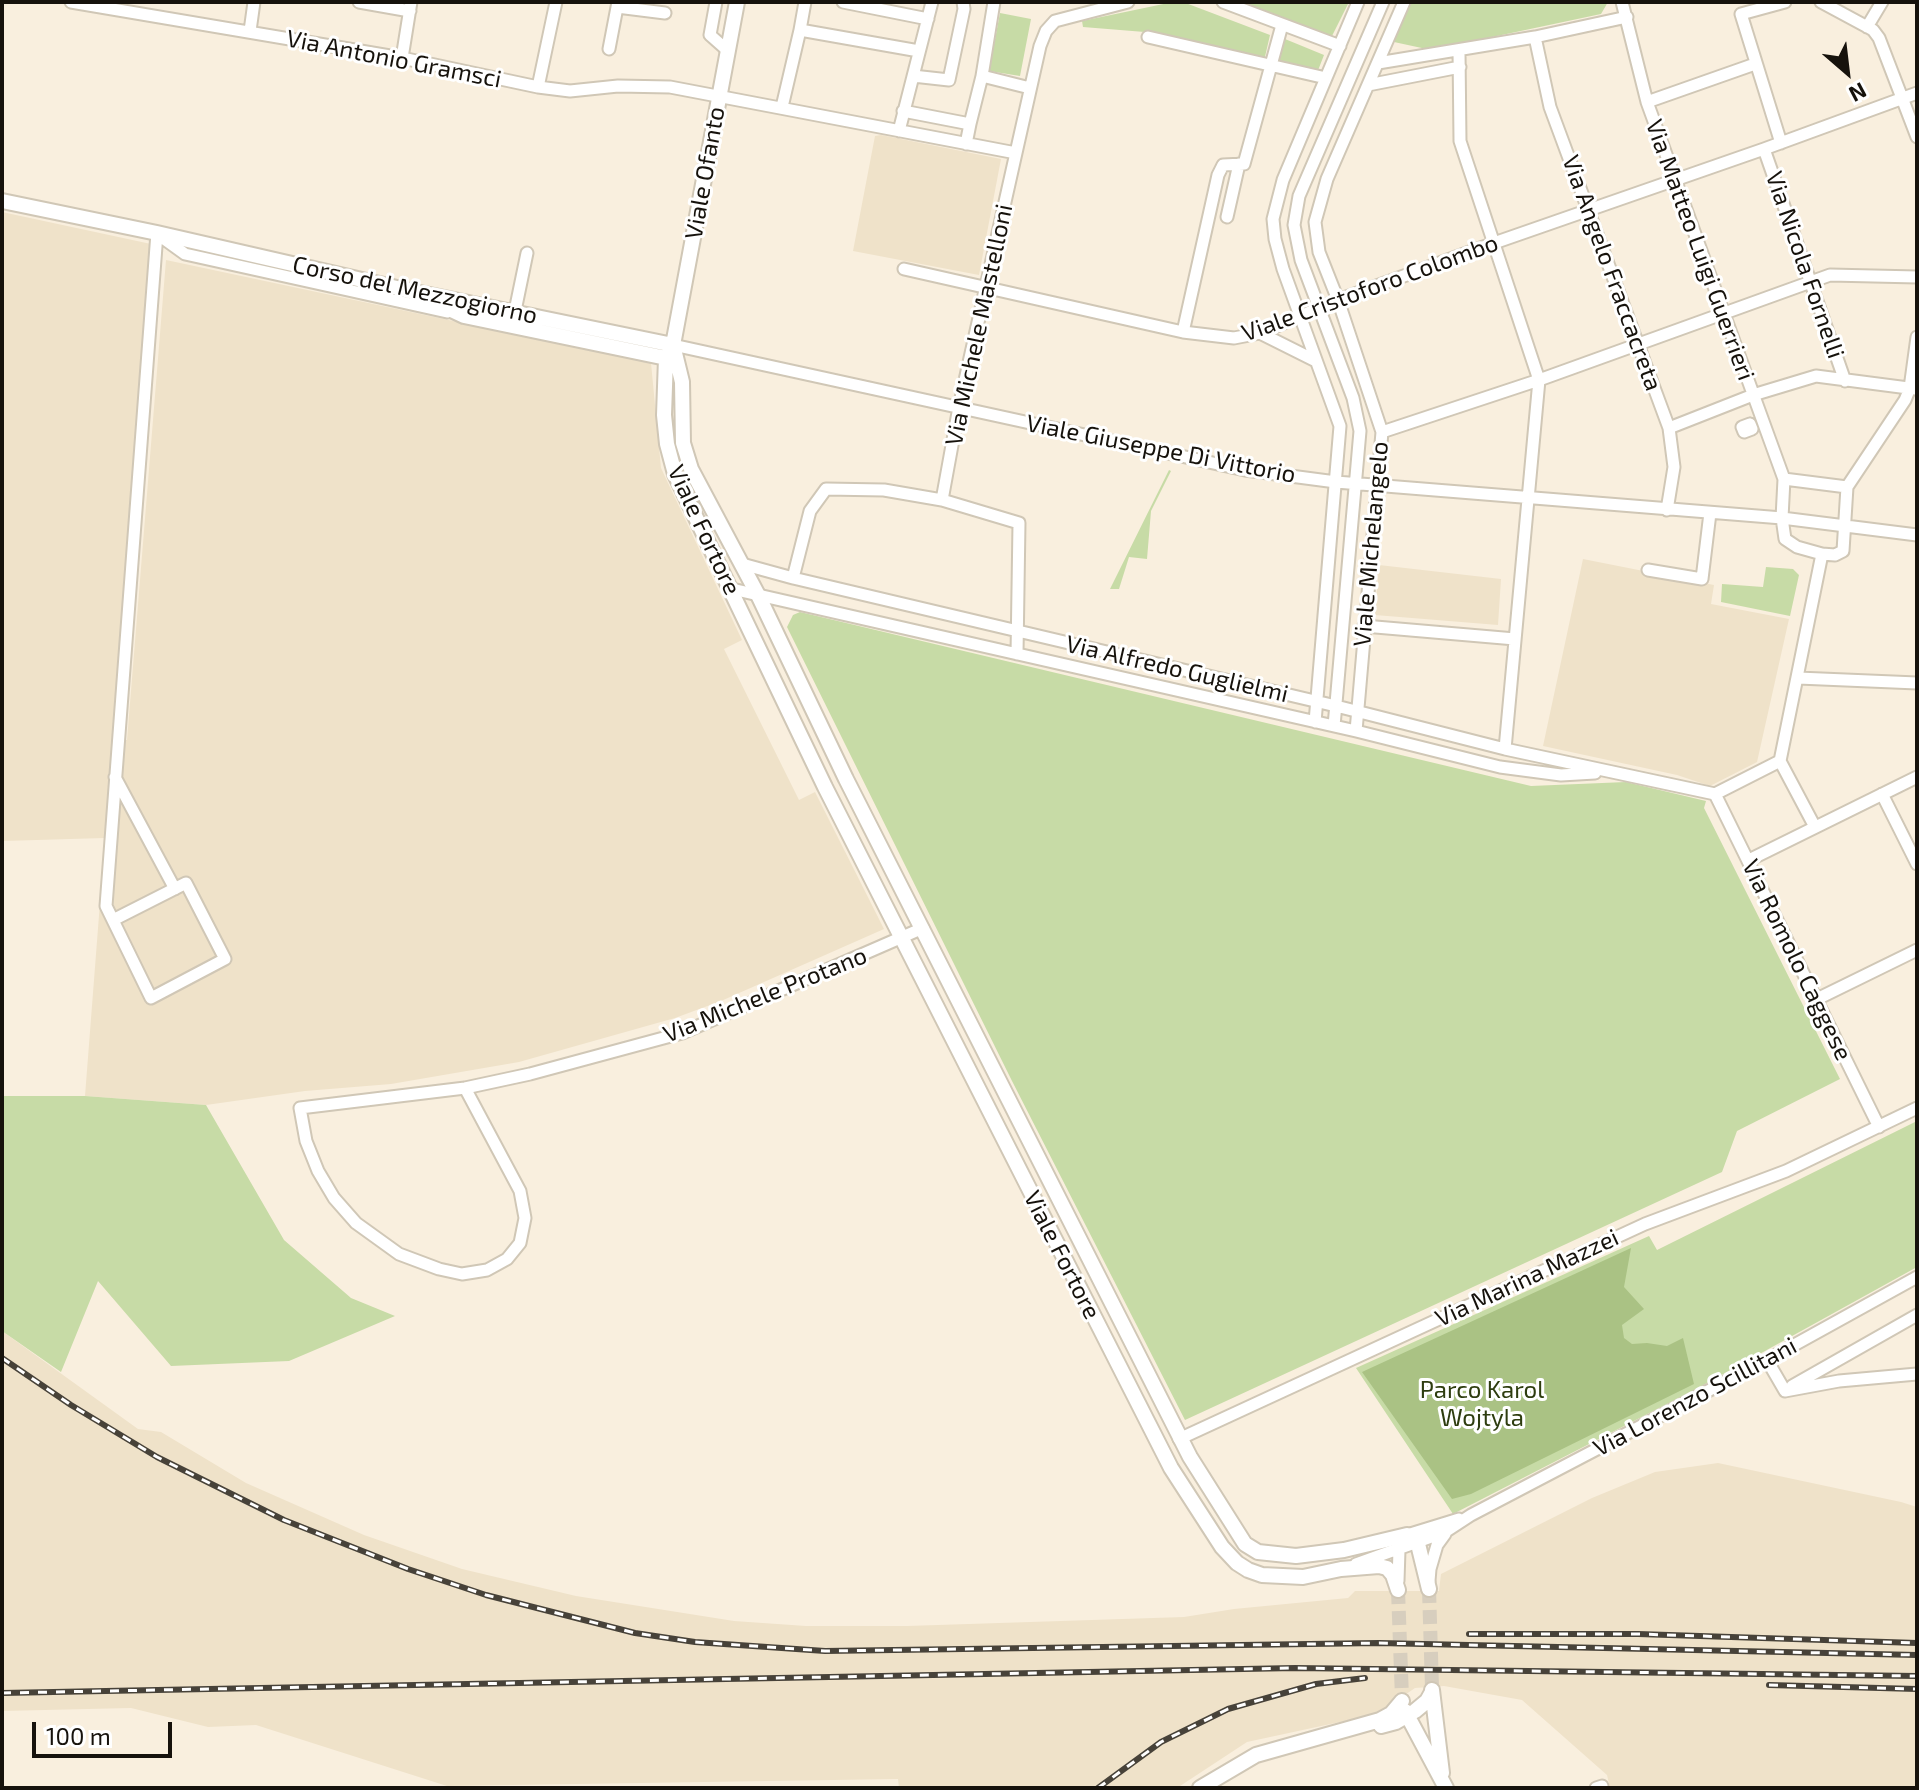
<!DOCTYPE html>
<style>
body{margin:0}
#map{position:relative;width:1919px;height:1790px;overflow:hidden;background:#f9efde;font-family:"Exo 2",sans-serif}
canvas{display:block}
.frame{position:absolute;inset:0;border:4px solid #16120c;pointer-events:none}
.north{position:absolute;left:1807px;top:32px;width:80px;height:80px;-webkit-text-stroke:6px #fff;paint-order:stroke;rotate:152deg;font-size:22px;font-weight:700;line-height:32px;text-align:center;color:#16120c}
.north::after{content:'';display:block;margin:auto;width:28px;height:36px;background:#16120c;clip-path:polygon(50% 0,100% 100%,50% 72%,0 100%)}
.scale{position:absolute;left:32px;top:1722px;width:140px;height:36px;box-sizing:border-box;border:4px solid #16120c;border-top:0;padding-left:10px;font-size:24px;line-height:28px;white-space:nowrap;color:#16120c;-webkit-text-stroke:6px #fff;paint-order:stroke}
</style>
<div id="map">
<canvas width="1919" height="1790"></canvas>
<div class="frame"></div>
<div class="north">N</div>
<div class="scale">100 m</div>
</div>
<script>
const ctx = document.querySelector('canvas').getContext('2d');
ctx.lineJoin = 'round';
function paint(path, color) {
  ctx.fillStyle = color;
  ctx.fill(path, 'evenodd');
}
function shape(rows) {
  const path = new Path2D();
  for (const r of rows) {
    path.moveTo(r[0], r[1]);
    for (let i = 2; i < r.length; i += 2) path.lineTo(r[i], r[i + 1]);
  }
  return path;
}
function strokePath(path, color, width, dash) {
  ctx.strokeStyle = color;
  ctx.lineWidth = width;
  ctx.lineCap = dash ? 'butt' : 'round';
  ctx.setLineDash(dash || []);
  ctx.stroke(path);
}
function write(font, color, halo, rows, align = 'center') {
  ctx.font = font + ' "Exo 2",sans-serif';
  ctx.lineWidth = 6;
  ctx.setLineDash([]);
  ctx.textBaseline = 'middle';
  ctx.strokeStyle = halo;
  ctx.fillStyle = color;
  for (const [text, x, y, turn = 0] of rows) {
    ctx.save();
    ctx.translate(x, y);
    ctx.rotate((+turn || 0) * Math.PI / 180);
    ctx.textAlign = isNaN(turn) ? turn : align;
    if (halo) ctx.strokeText(text, 0, 0);
    ctx.fillText(text, 0, 0);
    ctx.restore();
  }
}
paint(shape([
 [881,135,1001,159,979,275,853,251,875,136],
 [2,212,151,244,112,741,127,740,166,260,651,363,661,468,742,640,724,649,799,800,815,792,884,929,721,1001,675,1018,519,1062,391,1084,305,1091,206,1105,85,1096,105,838,2,841],
 [1583,559,1714,585,1711,604,1789,619,1757,762,1710,786,1677,775,1543,746],
 [1379,565,1501,579,1498,625,1375,615],
 [2,1331,138,1429,161,1432,246,1483,364,1535,462,1569,576,1596,734,1621,806,1626,907,1626,1184,1617,1234,1609,1348,1598,1355,1591,1439,1591,1441,1574,1592,1498,1655,1472,1718,1463,1901,1502,1917,1507,1917,1788,1610,1788,1607,1775,1522,1700,1444,1686,1415,1688,1377,1714,1247,1742,1177,1788,899,1788,898,1779,447,1786,256,1725,208,1727,131,1708,2,1711]
]), '#efe2c9');
paint(shape([
 [1173,2,1183,2,1270,35,1264,61,1157,33,1083,27,1082,21],
 [1244,2,1349,2,1332,36,1244,6],
 [1411,2,1608,2,1601,14,1431,50,1394,42],
 [1000,13,1031,19,1020,76,989,71],
 [1285,39,1324,55,1317,73,1278,65],
 [1169,470,1171,471,1151,511,1147,559,1129,557,1119,589,1110,589],
 [1766,567,1793,569,1799,575,1790,616,1721,602,1722,584,1763,587],
 [800,612,1531,786,1626,782,1706,801,1704,808,1840,1079,1737,1131,1722,1172,1185,1420,1012,1081,787,627,793,615],
 [2,1096,85,1096,206,1105,284,1240,351,1298,395,1316,289,1361,171,1366,98,1281,61,1372,2,1331],
 [1917,1121,1917,1267,1698,1388,1453,1514,1356,1368,1649,1236,1657,1250]
]), '#c7dba6');
paint(shape([
 [1631,1248,1624,1287,1644,1309,1622,1325,1624,1338,1632,1344,1647,1343,1667,1346,1683,1338,1694,1384,1471,1494,1452,1499,1362,1372]
]), '#aac284');
strokePath(shape([
 [1429,1589,1432,1687],
 [1398,1590,1402,1698]
]), '#d7cebe', 14, [14, 7]);
const minor = shape([
 [71,2,402,58,538,87,570,91,618,86,670,87,1016,153],
 [359,2,410,11],
 [716,2,710,35,727,50],
 [843,2,928,19],
 [994,2,982,76,1030,88],
 [1223,2,1340,46],
 [1622,2,1647,102,1784,479],
 [1821,2,1873,30,1879,38,1917,137],
 [617,7,665,13],
 [1867,27,1882,2],
 [800,30,805,2],
 [250,31,254,2],
 [1148,37,1326,78],
 [1535,37,1550,107,1669,428,1674,467,1667,510],
 [609,49,618,2],
 [1459,51,1460,141,1539,380,1505,749],
 [402,58,411,2],
 [1378,63,1535,37,1627,17],
 [913,76,949,80,964,9,963,2],
 [1368,85,1460,67],
 [538,87,556,2],
 [1647,102,1755,64],
 [782,107,800,30,919,51],
 [903,111,970,124,966,144],
 [970,124,982,76],
 [899,131,932,2],
 [1781,143,1741,14,1785,2],
 [1764,149,1845,381],
 [1227,217,1239,164],
 [160,236,185,254,447,312],
 [904,269,1183,332,1234,338,1260,333,1338,300,1494,243,1764,149,1917,93],
 [515,311,527,253],
 [1183,332,1218,175,1223,165,1244,164,1282,25],
 [1260,333,1316,361],
 [673,345,1245,470,1336,482,1782,518,1917,535],
 [1750,424,1752,429,1744,432,1742,427,1750,424],
 [1669,428,1753,395,1816,376,1916,389],
 [1382,432,1539,380,1830,275,1917,277],
 [1847,487,1784,479,1782,518,1785,539,1797,547,1822,554,1835,555,1843,551,1847,487,1905,400,1910,388,1917,337],
 [942,500,959,407,1040,46,1046,31,1055,21,1128,2],
 [742,564,793,578,1336,706,1505,749,1715,794],
 [1648,570,1702,579,1710,513],
 [793,578,810,511,826,489,884,490,942,500,1019,523,1017,654],
 [732,589,1356,731,1500,767,1561,775,1595,773],
 [1364,626,1515,639],
 [1798,678,1917,683],
 [1315,722,1340,426,1283,269,1275,239,1273,219,1283,180,1358,2],
 [1334,726,1360,431,1353,398,1301,260,1294,225,1299,196,1383,2],
 [1356,731,1382,432,1338,300,1319,252,1315,222,1327,179,1404,2],
 [1780,761,1815,827],
 [115,777,175,889],
 [1715,794,1879,1127],
 [1715,794,1780,761,1822,554],
 [1882,794,1917,864],
 [1749,860,1917,777],
 [113,920,186,883,225,959,151,998,106,906,157,233],
 [1815,1000,1917,950],
 [465,1088,520,1191,525,1218,520,1243,507,1259,487,1270,462,1274,439,1269,399,1254,356,1223,334,1198,318,1171,306,1141,300,1108,465,1088,530,1074,682,1033,923,928],
 [1767,1360,1785,1391,1839,1381,1917,1374],
 [1792,1386,1917,1315],
 [1179,1439,1645,1224,1786,1171,1917,1108],
 [1356,1564,1445,1532,1471,1515,1767,1360,1917,1277],
 [1398,1581,1399,1550,1407,1535,1459,1519],
 [1429,1581,1430,1569,1437,1545,1445,1534],
 [1596,1788,1602,1786]
]);
const major = shape([
 [737,2,673,345,666,358,664,415,667,444,675,474,825,787,1171,1468,1222,1547,1237,1563,1248,1570,1262,1575,1303,1577,1341,1569,1379,1566,1387,1568,1393,1575,1398,1590],
 [2,201,157,233,410,291,673,345],
 [430,300,464,316,666,358],
 [673,345,682,382,683,443,691,469,759,597,846,779,1190,1457,1245,1544,1258,1552,1296,1556,1344,1550,1407,1535,1418,1544,1429,1589],
 [1432,1690,1442,1773],
 [1405,1711,1446,1788],
 [1381,1726,1396,1722,1415,1711,1427,1701,1432,1692],
 [1200,1788,1256,1755,1380,1720,1391,1714,1402,1701]
]);
strokePath(minor, '#d0c7b6', 15);
strokePath(major, '#d0c7b6', 18);
strokePath(minor, '#fff', 11);
strokePath(major, '#fff', 14);
const rail = shape([
 [2,1358,71,1405,157,1457,284,1520,408,1569,486,1595,635,1633,695,1642,825,1651,1379,1643,1917,1655],
 [1469,1634,1638,1634,1917,1643],
 [1769,1685,1917,1689],
 [2,1693,1295,1668,1917,1676],
 [1098,1788,1161,1742,1228,1709,1316,1684,1365,1678]
]);
strokePath(rail, '#474239', 6);
strokePath(rail, '#fff', 3, [9]);
write('24px', '#16120c', '#fff', [
 ["Via Antonio Gramsci",394,59,11],
 ["Viale Ofanto",705,173,-80],
 ["Via Matteo Luigi Guerrieri",1700,250,70],
 ["Via Nicola Fornelli",1805,265,71],
 ["Via Angelo Fraccacreta",1612,273,70],
 ["Viale Cristoforo Colombo",1370,288,-20],
 ["Corso del Mezzogiorno",415,290,12],
 ["Via Michele Mastelloni",979,325,-78],
 ["Viale Giuseppe Di Vittorio",1161,449,11],
 ["Viale Fortore",704,530,65],
 ["Viale Michelangelo",1371,544,-85],
 ["Via Alfredo Guglielmi",1177,669,13],
 ["Via Romolo Caggese",1797,960,64],
 ["Via Michele Protano",765,995,-22],
 ["Viale Fortore",1062,1255,63],
 ["Via Marina Mazzei",1527,1278,-25],
 ["Via Lorenzo Scillitani",1695,1397,-28]
]);
write('24px', '#2e3d0f', '#fff', [
 ["Parco Karol",1482,1390],
 ["Wojtyla",1482,1418]
]);
</script>
